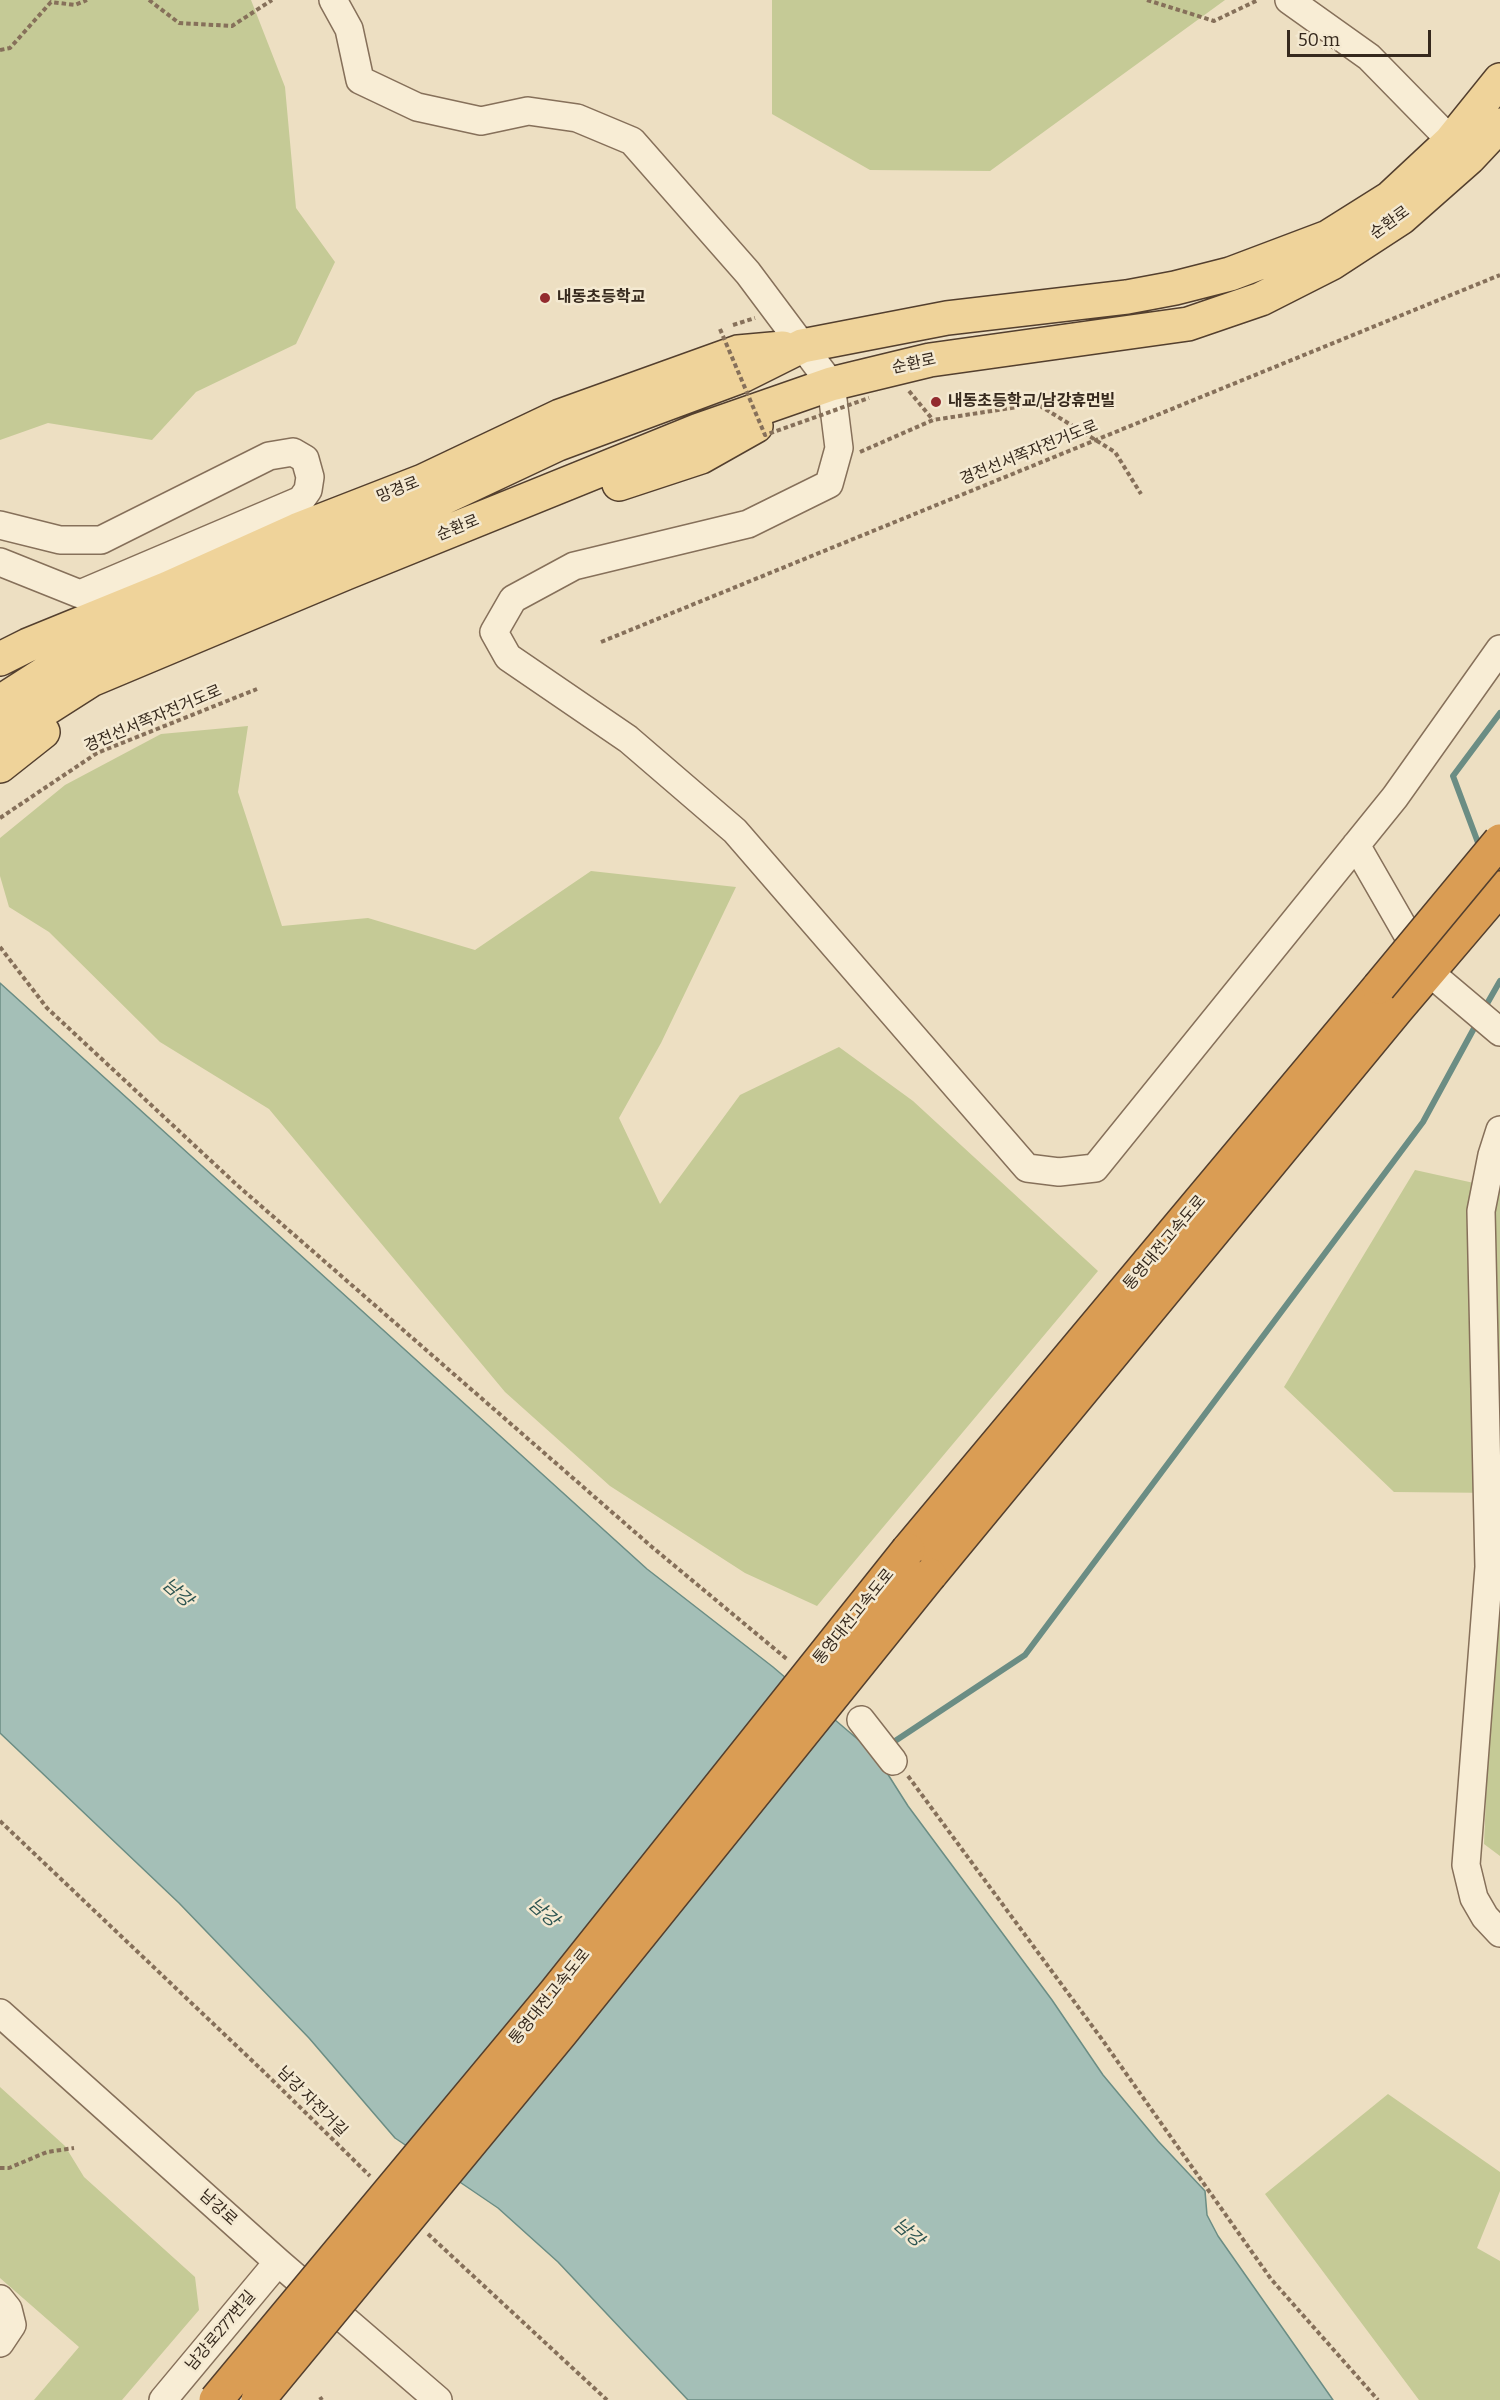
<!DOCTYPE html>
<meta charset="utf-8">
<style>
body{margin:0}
#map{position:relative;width:1500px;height:2400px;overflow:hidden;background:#eddfc2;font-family:Bitter,serif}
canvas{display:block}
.scale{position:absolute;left:1287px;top:30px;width:144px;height:27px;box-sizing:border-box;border:3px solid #36291d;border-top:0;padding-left:8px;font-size:18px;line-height:21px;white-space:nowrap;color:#36291d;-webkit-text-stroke:4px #f4e9d1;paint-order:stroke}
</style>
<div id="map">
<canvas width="1500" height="2400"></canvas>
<div class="scale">50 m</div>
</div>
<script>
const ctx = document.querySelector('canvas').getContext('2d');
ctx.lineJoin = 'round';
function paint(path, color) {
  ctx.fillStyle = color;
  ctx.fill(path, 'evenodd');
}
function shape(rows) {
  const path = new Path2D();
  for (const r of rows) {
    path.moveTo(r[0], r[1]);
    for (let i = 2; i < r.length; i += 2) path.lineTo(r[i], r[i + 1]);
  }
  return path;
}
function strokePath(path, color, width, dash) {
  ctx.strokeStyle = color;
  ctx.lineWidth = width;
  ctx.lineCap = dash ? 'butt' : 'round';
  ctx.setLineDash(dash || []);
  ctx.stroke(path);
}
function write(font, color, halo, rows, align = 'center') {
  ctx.font = font + ' Bitter,"Noto Sans KR",serif';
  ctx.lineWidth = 5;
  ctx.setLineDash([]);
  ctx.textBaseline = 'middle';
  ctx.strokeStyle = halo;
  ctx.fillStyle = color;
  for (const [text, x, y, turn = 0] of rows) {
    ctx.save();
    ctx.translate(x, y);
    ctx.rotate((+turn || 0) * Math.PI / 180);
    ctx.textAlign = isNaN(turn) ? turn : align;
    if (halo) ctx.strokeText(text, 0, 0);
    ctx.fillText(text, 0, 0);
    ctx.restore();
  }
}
paint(shape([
 [0,0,251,0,285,87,296,208,335,262,296,344,196,392,152,440,48,423,0,440],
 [772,0,1225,0,990,171,870,170,772,114],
 [248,726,238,792,282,926,368,918,475,950,591,871,736,887,661,1043,619,1118,660,1204,740,1095,839,1047,913,1101,1098,1271,817,1606,745,1573,610,1486,505,1392,269,1109,160,1042,49,932,9,907,0,876,0,838,65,785,161,734],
 [1500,1167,1500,1856,1484,1844,1499,1493,1394,1492,1284,1387,1415,1170,1492,1187],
 [0,2087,65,2146,84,2177,195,2277,199,2310,122,2400,34,2400,79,2347,0,2278],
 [1388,2094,1500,2172,1500,2191,1477,2248,1500,2261,1500,2400,1419,2400,1265,2194]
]), '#c5ca96');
const water = shape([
 [0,983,647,1569,773,1667,875,1754,908,1806,1052,2000,1103,2075,1158,2141,1205,2191,1207,2215,1218,2236,1333,2400,688,2400,558,2262,498,2208,395,2138,309,2038,179,1903,0,1733,0,983]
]);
paint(water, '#a4bfb7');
strokePath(water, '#6b8d84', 1.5);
strokePath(shape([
 [1480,848,1453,776,1500,713],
 [1484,1009,1500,981],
 [889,1745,1025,1655,1423,1122,1478,1021]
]), '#6b8d84', 6);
const minor = shape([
 [333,0,349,29,360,80,417,107,481,121,528,111,577,118,632,141,748,273,831,384,839,448,829,484,748,524,574,566,513,599,494,632,508,657,628,739,735,831,1027,1168,1059,1172,1095,1168,1395,797,1500,649],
 [1289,0,1369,57,1465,155],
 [0,525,60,540,101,540,269,456,293,452,305,459,310,477,308,490,301,500,80,594,0,562],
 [1356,845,1429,972,1500,1032],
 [1500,1130,1492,1155,1481,1211,1489,1567,1466,1865,1474,1898,1485,1917,1500,1933],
 [861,1720,893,1761],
 [0,2013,278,2262,438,2400],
 [0,2299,8,2309,12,2325,0,2343],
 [163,2400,278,2262]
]);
const major = shape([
 [619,484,701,457,756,426],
 [0,659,28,645,168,588,297,530,423,481,560,416,738,352,783,348],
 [0,702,69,658,339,547,558,444,744,375,802,346,947,318,1127,297,1175,288,1230,274,1328,237,1390,198,1450,142,1500,80],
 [0,738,91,680,346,573,699,430,831,384,930,360,1188,324,1261,299,1332,263,1401,218,1469,158,1500,125],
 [0,766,43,732]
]);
const highway = shape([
 [908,1550,1379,987],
 [930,1575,1397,1009,1500,888]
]);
strokePath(minor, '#86705a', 30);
strokePath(major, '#533f2e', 36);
strokePath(highway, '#533f2e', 36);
strokePath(shape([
 [149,0,179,23,232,26,272,0],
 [1147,0,1214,21,1258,0],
 [0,50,10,48,51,2,75,5,87,0],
 [733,325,755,318],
 [909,391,933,420],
 [860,452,933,420,1037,404,1115,452,1141,494],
 [601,642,1500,275],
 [0,818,97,753,257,689],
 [0,947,47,1008,237,1185,652,1547,788,1660],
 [908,1776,1101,2038,1271,2279,1378,2400],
 [0,1821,263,2071,370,2176],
 [0,2168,9,2168,47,2152,74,2148],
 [428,2234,607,2400],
 [320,2397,322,2400]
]), '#86705a', 4, [4.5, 3]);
strokePath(minor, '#f8edd5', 27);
strokePath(major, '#efd39a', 33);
strokePath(highway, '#da9d54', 33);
const highwayBridge = shape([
 [1379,987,1500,841],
 [216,2400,554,1994,908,1550],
 [258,2400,561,2033,930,1575]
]);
strokePath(highwayBridge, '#533f2e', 36, []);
strokePath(shape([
 [720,329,765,435,869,398]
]), '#86705a', 4, [4.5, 3]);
strokePath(highwayBridge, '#da9d54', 33);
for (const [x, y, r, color] of [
 [545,298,6,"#932b2e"],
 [936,402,6,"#932b2e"]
]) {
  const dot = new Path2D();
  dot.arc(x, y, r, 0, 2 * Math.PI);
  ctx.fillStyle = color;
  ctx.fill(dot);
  strokePath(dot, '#f4e9d1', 2);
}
write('16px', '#36291d', '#f4e9d1', [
 ["순환로",1390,223,-36],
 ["순환로",914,364,-12],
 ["경전선서쪽자전거도로",1029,453,-22],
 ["망경로",398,490,-22],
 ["순환로",458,528,-22],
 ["경전선서쪽자전거도로",153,719,-23],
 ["통영대전고속도로",1165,1243,-50],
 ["통영대전고속도로",854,1617,-51],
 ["통영대전고속도로",550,1997,-51],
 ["남강 자전거길",312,2102,45],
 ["남강로",218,2208,42],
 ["남강로277번길",221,2331,-50]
]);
write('bold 16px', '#36291d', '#f4e9d1', [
 ["내동초등학교",557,298],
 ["내동초등학교/남강휴먼빌",948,402]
], 'left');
write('italic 18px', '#2d5552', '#f4e9d1', [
 ["남강",177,1593,41],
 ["남강",543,1913,41],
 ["남강",908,2233,41]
]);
</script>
